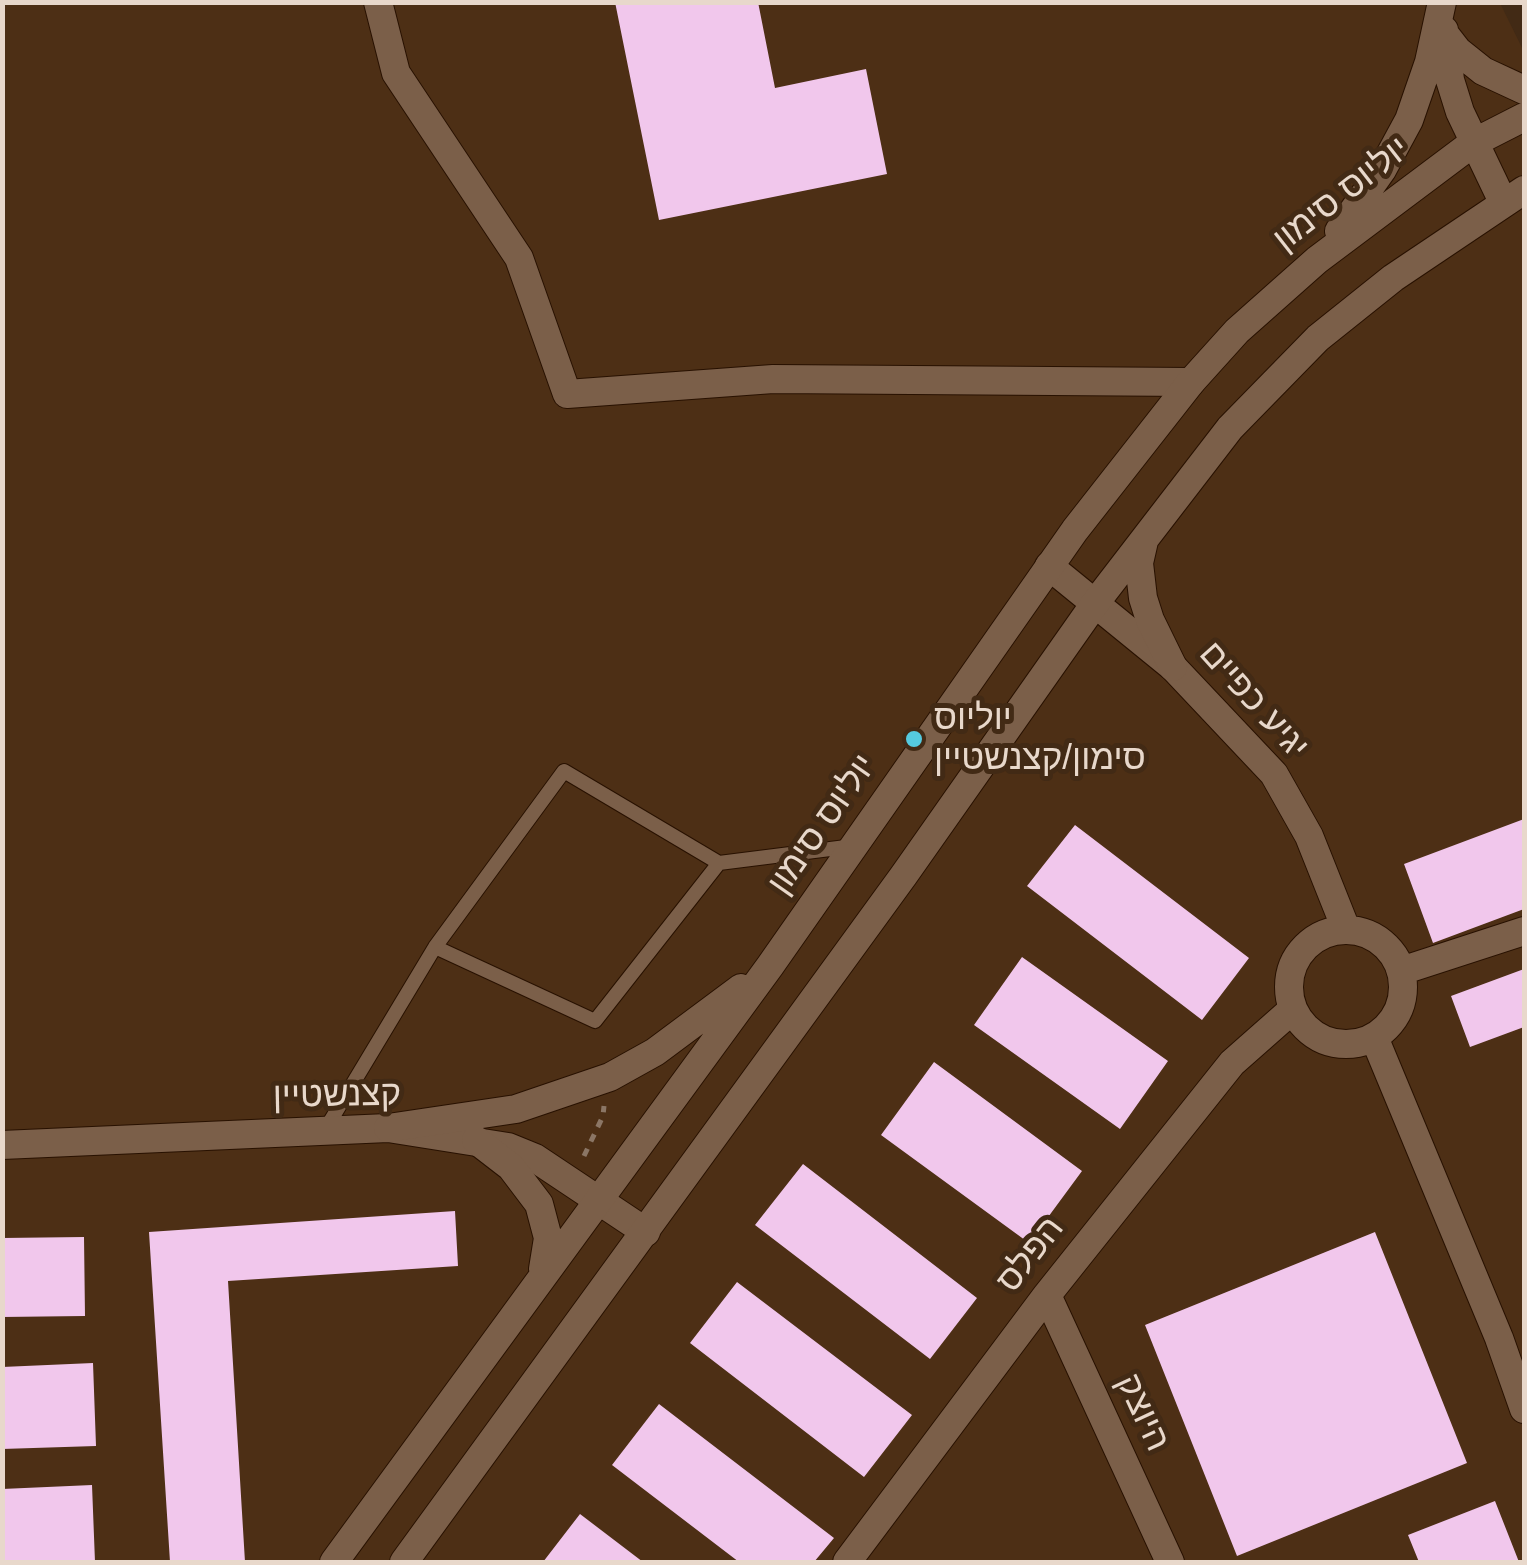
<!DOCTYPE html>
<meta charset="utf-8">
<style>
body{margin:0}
#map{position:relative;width:1527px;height:1565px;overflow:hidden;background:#422a15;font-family:Helvetica,sans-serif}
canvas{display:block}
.frame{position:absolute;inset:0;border:5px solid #e8d8cb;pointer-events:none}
</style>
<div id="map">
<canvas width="1527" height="1565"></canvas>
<div class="frame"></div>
</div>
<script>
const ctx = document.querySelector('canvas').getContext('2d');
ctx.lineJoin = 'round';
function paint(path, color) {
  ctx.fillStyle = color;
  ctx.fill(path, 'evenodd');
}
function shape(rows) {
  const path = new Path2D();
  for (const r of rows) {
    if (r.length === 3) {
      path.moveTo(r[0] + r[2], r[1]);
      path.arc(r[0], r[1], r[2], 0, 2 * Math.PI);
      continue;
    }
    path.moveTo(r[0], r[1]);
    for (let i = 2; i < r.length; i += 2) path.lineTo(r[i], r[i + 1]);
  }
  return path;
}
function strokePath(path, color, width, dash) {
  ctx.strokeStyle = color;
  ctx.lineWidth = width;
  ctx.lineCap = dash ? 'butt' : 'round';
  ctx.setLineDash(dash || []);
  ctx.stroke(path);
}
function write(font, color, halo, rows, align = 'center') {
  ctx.font = font + ' Helvetica,"Noto Sans Hebrew",sans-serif';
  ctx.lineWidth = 10;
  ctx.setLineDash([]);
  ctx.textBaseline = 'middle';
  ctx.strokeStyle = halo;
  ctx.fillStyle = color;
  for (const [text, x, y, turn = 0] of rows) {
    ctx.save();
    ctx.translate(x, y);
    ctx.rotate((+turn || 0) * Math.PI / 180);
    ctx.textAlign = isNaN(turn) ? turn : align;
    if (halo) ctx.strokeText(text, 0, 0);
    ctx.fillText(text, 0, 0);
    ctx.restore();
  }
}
paint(shape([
 [3,3,1500,3,1524,52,1524,1562,3,1562]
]), '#4d2f15');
paint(shape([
 [615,2,758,2,775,88,866,69,887,174,659,220],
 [1524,819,1524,909,1433,943,1404,864],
 [1075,825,1249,958,1202,1020,1027,886],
 [1022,957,1168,1061,1120,1129,974,1025],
 [1524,969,1524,1027,1470,1047,1451,996],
 [934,1062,1082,1171,1029,1243,881,1135],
 [803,1164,977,1298,930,1359,755,1225],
 [455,1211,458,1266,228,1281,245,1562,170,1562,149,1232],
 [1375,1232,1467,1463,1237,1556,1145,1325],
 [84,1237,85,1316,2,1317,2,1238],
 [737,1282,912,1415,864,1477,690,1343],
 [93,1363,96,1446,2,1449,2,1367],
 [659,1404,834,1538,814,1562,739,1562,612,1465],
 [92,1485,95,1562,2,1562,2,1489],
 [1495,1501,1519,1562,1419,1562,1408,1535],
 [580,1514,643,1562,543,1562]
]), '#f1c7ec');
const service = shape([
 [435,947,595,1021,719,863,854,846],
 [325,1130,435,947,564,771,719,863]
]);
const minor = shape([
 [378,2,396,73,519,258,567,394,773,379,1191,382],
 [1049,566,1173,667,1274,774,1309,836,1346,929],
 [1346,987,57],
 [1401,971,1524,931],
 [1374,1037,1499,1338,1524,1409],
 [2,1145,388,1128,508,1147,535,1158,646,1232],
 [1047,1295,1170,1562],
 [847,1562,1047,1295,1232,1063,1292,1010]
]);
const tertiary = shape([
 [1444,30,1450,80,1460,112,1503,202],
 [1444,33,1458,51,1483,71,1524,90],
 [1339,231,1382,170,1409,120,1429,62,1442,2],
 [1144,541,1139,563,1143,598,1150,620,1173,667],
 [388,1128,516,1109,610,1077,655,1052,741,988],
 [476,1140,511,1167,539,1204,548,1238,543,1269],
 [334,1562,770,966,1075,530,1191,382,1237,331,1317,260,1473,143,1524,117],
 [404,1562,904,875,1096,602,1230,428,1318,338,1393,278,1524,190]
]);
strokePath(service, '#281100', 16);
strokePath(minor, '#281100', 30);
strokePath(tertiary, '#281100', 30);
strokePath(shape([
 [584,1156,603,1116,604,1106]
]), '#8b7665', 5, [8, 8]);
strokePath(service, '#7b5f49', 14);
strokePath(minor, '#7b5f49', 28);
strokePath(tertiary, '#7b5f49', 28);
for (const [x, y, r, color] of [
 [914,739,10,"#55cadf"]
]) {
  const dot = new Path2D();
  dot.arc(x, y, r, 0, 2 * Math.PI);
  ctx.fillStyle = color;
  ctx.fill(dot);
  strokePath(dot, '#422a15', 4);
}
write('35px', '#e8d8cb', '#422a15', [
 ["יוליוס סימון",1342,195,-38],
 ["יגיע כפיים",1253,701,48],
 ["יוליוס סימון",823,825,-55],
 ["קצנשטיין",337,1096,-1],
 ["הפלס",1031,1255,-52],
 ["היוצק",1142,1413,65]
]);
write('35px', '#e8d8cb', '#422a15', [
 ["יוליוס",934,719],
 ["סימון/קצנשטיין",934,759]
], 'left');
</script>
